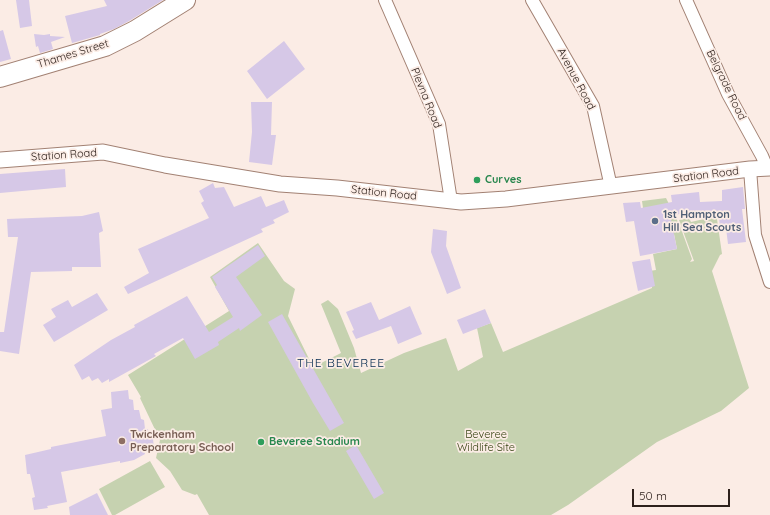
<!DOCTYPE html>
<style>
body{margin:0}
#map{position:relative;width:770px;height:515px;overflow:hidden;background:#fbece5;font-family:Quicksand,sans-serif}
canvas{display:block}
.scale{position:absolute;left:632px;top:489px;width:98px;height:18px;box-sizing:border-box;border:2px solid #2e211c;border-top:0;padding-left:5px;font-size:12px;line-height:14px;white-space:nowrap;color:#2e211c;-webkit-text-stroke:3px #fbece5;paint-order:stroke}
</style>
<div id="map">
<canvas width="770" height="515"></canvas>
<div class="scale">50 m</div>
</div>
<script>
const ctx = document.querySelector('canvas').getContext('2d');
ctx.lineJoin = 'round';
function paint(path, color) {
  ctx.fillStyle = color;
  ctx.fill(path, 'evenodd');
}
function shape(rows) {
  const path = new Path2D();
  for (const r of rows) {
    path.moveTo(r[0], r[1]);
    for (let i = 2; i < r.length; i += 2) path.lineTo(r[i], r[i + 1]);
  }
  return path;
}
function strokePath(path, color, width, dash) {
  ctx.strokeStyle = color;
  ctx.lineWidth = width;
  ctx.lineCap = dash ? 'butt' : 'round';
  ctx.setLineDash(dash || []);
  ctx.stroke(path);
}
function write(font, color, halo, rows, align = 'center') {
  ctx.font = font + ' Quicksand,sans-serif';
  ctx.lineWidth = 3.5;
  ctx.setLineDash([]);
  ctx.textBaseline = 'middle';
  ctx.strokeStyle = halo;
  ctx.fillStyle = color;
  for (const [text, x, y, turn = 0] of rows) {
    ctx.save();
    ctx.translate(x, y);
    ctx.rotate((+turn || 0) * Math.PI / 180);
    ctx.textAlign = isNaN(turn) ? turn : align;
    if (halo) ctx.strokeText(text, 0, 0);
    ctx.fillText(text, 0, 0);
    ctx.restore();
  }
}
paint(shape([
 [666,198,680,226,692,259,690,262,694,261,679,220,689,218,691,222,704,219,704,206,715,205,722,254,720,255,712,271,749,388,721,411,657,442,568,505,551,515,209,515,197,494,195,495,182,490,170,471,156,458,160,440,140,398,141,397,128,375,229,311,210,277,258,243,284,281,295,289,288,316,313,367,341,353,321,304,328,300,338,309,354,348,361,373,404,353,446,338,458,371,483,357,477,328,491,323,503,352,652,288,649,271,656,270,653,254,677,249,674,234,668,234,643,208,642,201],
 [150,461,165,487,115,515,112,515,99,489]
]), '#c6d2b0');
paint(shape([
 [16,0,29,0,32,26,20,28],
 [104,0,163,0,129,21,114,29,100,34,100,35,72,43,65,16,107,6],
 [3,30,11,59,0,62,0,31],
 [34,34,44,35,50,34,50,36,65,37,51,42,53,49,40,53,38,46,36,47],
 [284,41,305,69,267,99,247,71],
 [251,102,272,102,271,135,276,135,272,165,249,162,252,132],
 [65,169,66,187,0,193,0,174],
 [213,183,215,188,224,187,234,207,261,196,266,207,284,200,289,212,273,220,275,223,261,229,263,232,128,294,124,287,149,273,138,249,209,218,201,203,204,201,199,191],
 [743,187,745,209,742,209,746,242,728,244,726,228,720,229,719,216,692,219,691,213,670,215,677,249,640,256,634,221,626,222,623,203,640,202,641,208,672,202,671,195,699,192,700,202,722,201,722,190],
 [99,212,103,231,99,233,101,267,72,267,72,271,31,272,19,354,0,351,0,332,4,332,18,237,8,237,7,219,82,216],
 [433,229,447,231,446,246,461,288,447,294,431,252],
 [258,245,265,256,236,277,262,315,240,331,239,328,218,342,219,345,195,359,183,338,154,354,156,356,109,382,109,379,102,383,98,378,92,381,89,376,82,380,74,365,111,340,135,327,134,325,187,296,209,332,233,317,215,287,217,285,212,277],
 [650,259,655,286,638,291,632,262],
 [97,293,108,310,54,342,43,325,56,317,51,309,68,300,72,307],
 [371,302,379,320,410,306,422,334,398,344,391,326,356,339,352,331,354,330,346,312],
 [485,309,491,323,463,334,457,320],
 [282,314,344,423,330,431,313,403,268,322],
 [128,390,129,399,133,400,134,410,139,410,141,419,144,420,145,429,148,429,149,438,153,439,154,448,144,451,145,454,134,460,120,463,120,461,61,472,67,502,47,506,48,508,34,510,32,498,35,497,30,474,27,474,25,455,51,449,51,447,106,436,101,410,112,408,111,392],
 [356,445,384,493,374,499,346,451],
 [97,493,108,515,70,515,69,507]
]), '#d6c8e7');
const minor = shape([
 [385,0,439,124,451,201],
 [532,0,593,106,611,187],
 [686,0,728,94,762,156,767,168],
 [750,169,755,235,770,282]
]);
const tertiary = shape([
 [0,160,103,152,165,165,280,184,337,188,461,202,506,199,750,169,770,168]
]);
const trunk = shape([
 [0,77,105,46,135,31,185,0]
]);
strokePath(minor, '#a28173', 14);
strokePath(tertiary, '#a28173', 17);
strokePath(trunk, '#a28173', 22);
strokePath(minor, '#fff', 12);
strokePath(tertiary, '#fff', 15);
strokePath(trunk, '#fff', 20);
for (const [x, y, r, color] of [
 [477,180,4,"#2e9e5b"],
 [655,221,4,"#5c6f8a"],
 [122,441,4,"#8d6e63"],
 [261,442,4,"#2e9e5b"]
]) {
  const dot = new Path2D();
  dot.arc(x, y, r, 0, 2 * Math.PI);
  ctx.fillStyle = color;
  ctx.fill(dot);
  strokePath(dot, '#fbece5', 1.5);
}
write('11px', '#2e211c', '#fbece5', [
 ["Thames Street",73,54,-17],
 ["Avenue Road",576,79,62],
 ["Belgrade Road",726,85,64],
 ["Plevna Road",426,98,68],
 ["Station Road",64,155,-4],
 ["Station Road",706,175,-7],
 ["Station Road",384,193,6]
]);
write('bold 11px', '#27864d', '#fbece5', [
 ["Curves",485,180],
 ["Beveree Stadium",269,442]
], 'left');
write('bold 11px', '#4e5e75', '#fbece5', [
 ["1st Hampton",663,215],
 ["Hill Sea Scouts",663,228]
], 'left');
write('bold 11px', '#785e54', '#fbece5', [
 ["Twickenham",130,435],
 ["Preparatory School",130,448]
], 'left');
write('11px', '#344110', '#fbece5', [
 ["Beveree",486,435],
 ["Wildlife Site",486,448]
]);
ctx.letterSpacing = '1px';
write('12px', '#042a4f', '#fbece5', [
 ["THE BEVEREE",341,363]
]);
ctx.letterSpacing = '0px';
</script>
